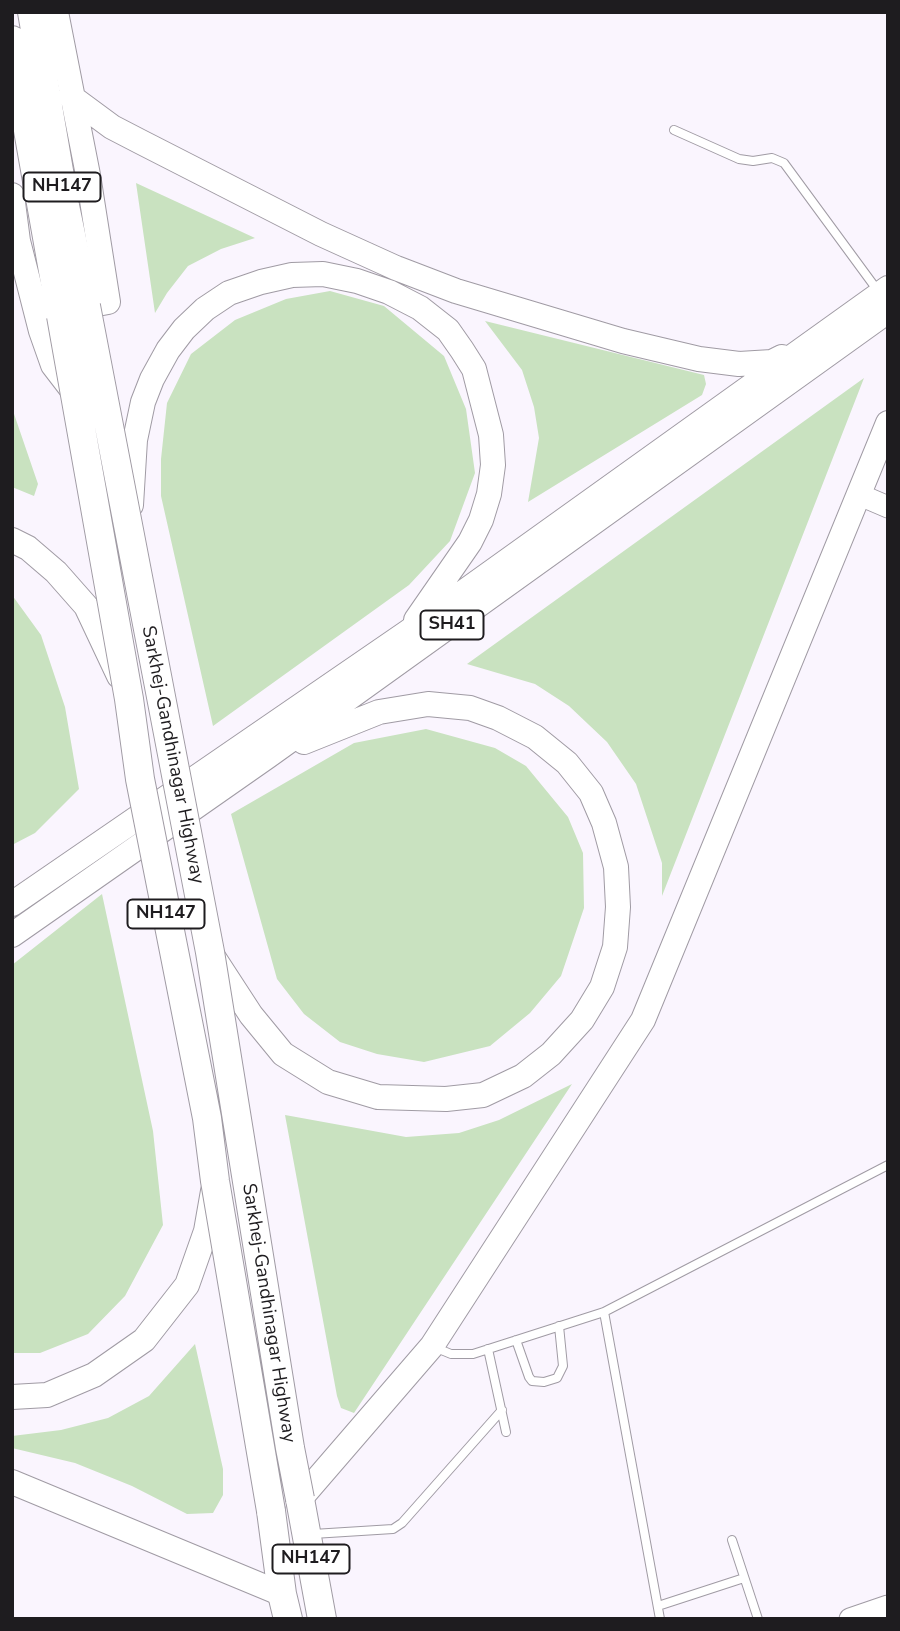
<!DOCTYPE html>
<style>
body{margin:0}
#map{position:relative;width:900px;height:1631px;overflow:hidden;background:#faf5fe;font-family:"Nunito Sans",sans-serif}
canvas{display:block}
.frame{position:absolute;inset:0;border:14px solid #1e1c1f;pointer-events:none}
</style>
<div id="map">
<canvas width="900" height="1631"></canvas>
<div class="frame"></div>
</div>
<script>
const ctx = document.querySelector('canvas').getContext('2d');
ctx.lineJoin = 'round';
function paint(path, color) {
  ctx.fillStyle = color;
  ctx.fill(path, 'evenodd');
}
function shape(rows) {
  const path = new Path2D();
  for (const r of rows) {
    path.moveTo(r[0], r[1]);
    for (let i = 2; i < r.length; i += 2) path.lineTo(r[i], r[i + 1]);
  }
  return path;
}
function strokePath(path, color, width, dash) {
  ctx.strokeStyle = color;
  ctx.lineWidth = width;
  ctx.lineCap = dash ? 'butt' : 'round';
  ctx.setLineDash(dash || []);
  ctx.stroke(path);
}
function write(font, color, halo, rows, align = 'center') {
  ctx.font = font + ' "Nunito Sans",sans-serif';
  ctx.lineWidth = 6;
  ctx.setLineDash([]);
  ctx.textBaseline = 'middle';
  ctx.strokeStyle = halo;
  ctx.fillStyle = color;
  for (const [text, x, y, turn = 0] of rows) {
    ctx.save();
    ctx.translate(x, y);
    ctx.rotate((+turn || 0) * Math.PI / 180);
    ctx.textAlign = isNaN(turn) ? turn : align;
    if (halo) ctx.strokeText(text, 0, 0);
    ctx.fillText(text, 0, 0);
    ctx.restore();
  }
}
paint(shape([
 [136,183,255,238,221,249,188,266,167,293,155,313],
 [330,291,384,306,444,356,466,409,475,473,450,541,409,585,213,726,161,496,161,459,167,403,191,354,235,320,286,299],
 [485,321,704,375,706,384,702,395,528,502,539,438,534,407,522,370],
 [864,378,662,896,662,863,636,784,607,742,569,706,535,684,467,664],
 [12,408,38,484,34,496,12,487],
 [12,595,41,635,65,707,79,789,35,833,12,845],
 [426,729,495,748,526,766,568,817,583,853,584,908,561,976,530,1013,490,1046,424,1062,377,1054,340,1042,304,1014,277,979,231,814,354,743],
 [102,894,153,1131,163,1225,125,1296,88,1334,40,1353,12,1353,12,965],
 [572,1084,354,1413,341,1408,337,1396,285,1115,406,1137,459,1133,499,1120],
 [195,1344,223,1469,223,1495,213,1513,187,1514,132,1486,75,1463,12,1448,12,1436,61,1430,108,1418,149,1396]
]), '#c9e2c0');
const lane = shape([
 [674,130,739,159,753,161,772,158,784,163,878,291],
 [604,1312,660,1619],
 [516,1340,529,1377,532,1381,544,1382,557,1378,563,1366,559,1326],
 [434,1347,451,1354,473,1354,604,1312,888,1165],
 [488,1349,506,1432],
 [313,1534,393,1529,402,1523,502,1410],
 [732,1540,758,1619],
 [658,1606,744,1578]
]);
const secondary = shape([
 [860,495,888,507],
 [850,1619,888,1606]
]);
const primary = shape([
 [56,12,88,175,108,302,86,306],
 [70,96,112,127,139,141,321,234,396,268,456,291,623,341,699,359,739,364,772,362,782,357],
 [12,195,18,241,41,331,53,365,73,391],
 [131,505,135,440,143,402,152,379,168,350,184,329,205,309,229,293,261,282,292,275,323,274,357,281,389,292,420,308,448,330,462,350,474,369,491,435,493,465,489,494,481,520,470,542,416,620],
 [12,540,28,548,56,572,86,606,119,676],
 [12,904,408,632,888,288],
 [12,935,268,756,888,311],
 [210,952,251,1015,283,1054,328,1082,378,1097,446,1099,483,1095,523,1076,551,1054,582,1020,602,987,615,947,618,907,616,867,604,823,591,793,567,763,535,737,498,718,470,708,428,704,379,712,304,742],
 [12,1397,47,1395,94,1375,144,1340,187,1285,206,1231,213,1191],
 [12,1482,282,1594],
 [300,1499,432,1346,643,1020,888,423]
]);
const highway = shape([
 [32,12,65,206,86,306],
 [12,40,61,316],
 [300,1499,322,1619],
 [271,1511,282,1594,288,1619]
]);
strokePath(lane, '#a09ba4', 10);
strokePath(secondary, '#a09ba4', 23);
strokePath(primary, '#a09ba4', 26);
strokePath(highway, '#a09ba4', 30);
strokePath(lane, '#fff', 8);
strokePath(secondary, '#fff', 21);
strokePath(primary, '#fff', 24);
strokePath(highway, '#fff', 28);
const highwayBridge = shape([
 [86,306,210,952,290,1448,300,1499],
 [61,316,129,699,140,779,207,1118,215,1181,271,1511]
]);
strokePath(highwayBridge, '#a09ba4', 30, []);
strokePath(highwayBridge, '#fff', 28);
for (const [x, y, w] of [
 [62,187,77],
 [452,625,63],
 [166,914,77],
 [311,1559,77]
]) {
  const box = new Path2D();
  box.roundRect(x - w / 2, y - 14.5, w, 29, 5);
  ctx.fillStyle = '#fff';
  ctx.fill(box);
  strokePath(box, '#1e1c1f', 2);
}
write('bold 18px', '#1e1c1f', null, [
 ["NH147",62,187],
 ["SH41",452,625],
 ["NH147",166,914],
 ["NH147",311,1559]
]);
write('19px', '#1e1c1f', '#fff', [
 ["Sarkhej-Gandhinagar Highway",172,755,79],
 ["Sarkhej-Gandhinagar Highway",268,1313,81]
]);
</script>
